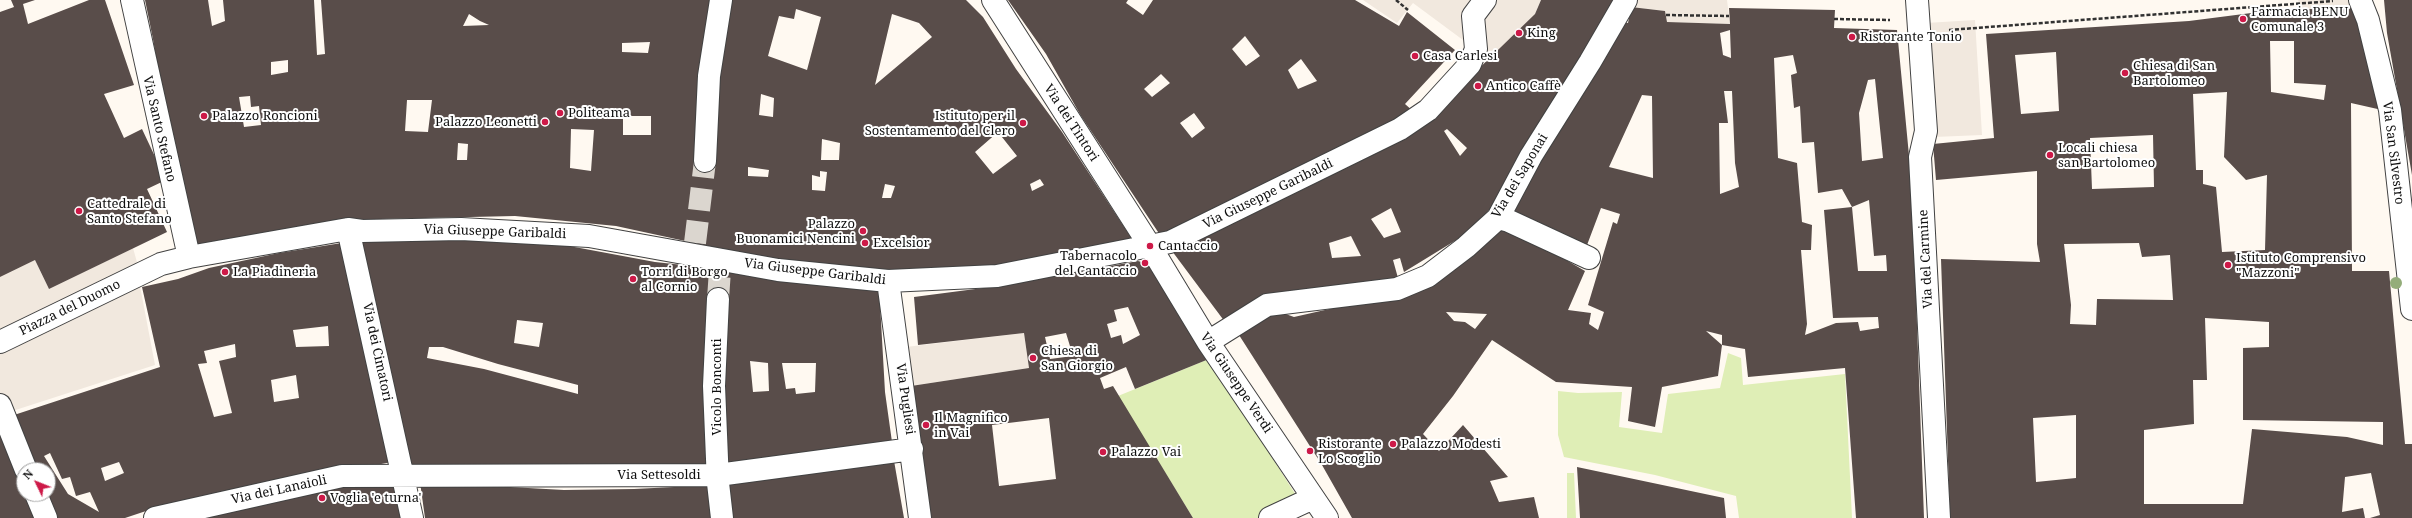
<!DOCTYPE html>
<meta charset="utf-8">
<style>
body{margin:0}
#map{position:relative;width:2412px;height:518px;overflow:hidden;background:#fff9f1;font-family:"Noto Serif",serif}
canvas{display:block}
.north{position:absolute;left:16px;top:462px;width:40px;height:40px;box-sizing:border-box;background:#fff;border:1px solid #9f9f9f;border-radius:50%;rotate:313deg;font-size:11px;font-weight:700;line-height:16px;text-align:center;color:#0f0f0f}
.north::after{content:'';display:block;margin:auto;width:14px;height:18px;background:#cd1948;clip-path:polygon(50% 0,100% 100%,50% 72%,0 100%)}
</style>
<div id="map">
<canvas width="2412" height="518"></canvas>
<div class="north">N</div>
</div>
<script>
const ctx = document.querySelector('canvas').getContext('2d');
ctx.lineJoin = 'round';
function paint(path, color) {
  ctx.fillStyle = color;
  ctx.fill(path, 'evenodd');
}
function shape(rows) {
  const path = new Path2D();
  for (const r of rows) {
    path.moveTo(r[0], r[1]);
    for (let i = 2; i < r.length; i += 2) path.lineTo(r[i], r[i + 1]);
  }
  return path;
}
function strokePath(path, color, width, dash) {
  ctx.strokeStyle = color;
  ctx.lineWidth = width;
  ctx.lineCap = dash ? 'butt' : 'round';
  ctx.setLineDash(dash || []);
  ctx.stroke(path);
}
function write(font, color, halo, rows, align = 'center') {
  ctx.font = font + ' "Noto Serif",serif';
  ctx.lineWidth = 4;
  ctx.setLineDash([]);
  ctx.textBaseline = 'middle';
  ctx.strokeStyle = halo;
  ctx.fillStyle = color;
  for (const [text, x, y, turn = 0] of rows) {
    ctx.save();
    ctx.translate(x, y);
    ctx.rotate((+turn || 0) * Math.PI / 180);
    ctx.textAlign = isNaN(turn) ? turn : align;
    if (halo) ctx.strokeText(text, 0, 0);
    ctx.fillText(text, 0, 0);
    ctx.restore();
  }
}
paint(shape([
 [1728,353,1741,358,1743,385,1845,374,1852,518,1739,518,1736,496,1655,475,1564,457,1558,435,1558,391,1578,393,1622,392,1619,427,1662,433,1668,394,1720,388],
 [1209,359,1301,503,1262,518,1193,518,1118,396],
 [1567,473,1574,473,1576,518,1567,518]
]), '#dfeeb6');
paint(shape([
 [1363,0,1541,0,1535,14,1490,60,1413,3,1397,23],
 [1634,0,1727,0,1730,24,1667,22,1665,11,1631,7],
 [2298,0,2351,0,2354,7,2302,10],
 [1975,20,1982,135,1934,137,1926,23],
 [133,248,140,273,140,286,155,365,0,415,0,277,35,260,49,289],
 [1024,333,1029,368,911,386,906,347]
]), '#f1e8de');
paint(shape([
 [11,0,35,0,23,4,28,24,89,0,105,0,134,85,104,94,124,138,142,129,166,180,147,189,167,232,49,289,35,260,0,277,0,12,14,7],
 [145,0,208,0,212,26,225,21,223,0,314,0,317,55,325,54,321,0,966,0,983,17,1016,69,1062,132,1132,239,998,268,887,273,791,264,616,226,515,216,336,220,197,246,175,170,153,39],
 [796,9,821,17,807,70,768,56,779,16,794,19],
 [469,14,480,21,489,25,463,26],
 [892,14,919,23,932,37,875,85],
 [650,42,648,53,622,52,622,43],
 [288,60,288,72,271,75,271,62],
 [761,94,774,98,773,117,759,115],
 [250,96,251,107,259,106,261,125,244,127,239,97],
 [407,100,432,100,428,132,405,131],
 [623,116,651,116,651,135,623,135],
 [571,129,594,130,591,171,570,168],
 [998,132,1017,156,993,174,975,152],
 [822,139,840,143,839,160,821,160],
 [458,143,468,144,467,160,457,160],
 [748,167,769,170,768,177,748,176],
 [820,171,827,172,825,191,812,190,812,175,820,177],
 [1040,179,1044,185,1032,191,1030,184],
 [885,184,895,186,891,198,882,198],
 [1008,0,1128,0,1126,3,1143,15,1153,0,1355,0,1399,26,1407,12,1455,50,1405,104,1414,112,1160,235,1081,116,1046,54],
 [1245,36,1260,56,1246,66,1232,49],
 [1301,59,1317,81,1298,89,1288,70],
 [1161,74,1170,83,1152,97,1144,89],
 [1194,113,1205,128,1192,138,1180,123],
 [1541,0,1618,0,1496,202,1471,231,1404,272,1400,258,1393,260,1398,278,1225,322,1172,251,1432,114,1535,14],
 [1447,129,1467,148,1460,156,1444,131],
 [1391,208,1401,232,1384,238,1371,219],
 [1351,236,1361,256,1332,258,1329,243],
 [2384,0,2412,0,2412,175,2387,33],
 [1631,7,1665,11,1667,22,1730,24,1729,8,1835,10,1834,28,1897,30,1912,187,1924,518,1856,518,1845,368,1748,377,1745,349,1722,345,1722,335,1706,331,1722,345,1718,376,1662,387,1655,427,1628,421,1632,387,1556,382,1492,340,1453,396,1423,434,1439,451,1463,425,1508,477,1490,481,1499,502,1534,497,1539,518,1352,518,1322,465,1239,335,1269,308,1294,317,1378,298,1504,224,1585,271,1568,310,1591,313,1589,324,1598,330,1604,312,1588,305,1613,222,1617,224,1620,214,1601,208,1584,253,1508,212,1622,22,1628,23],
 [1730,30,1731,58,1723,55,1720,33],
 [1793,55,1797,73,1791,75,1794,108,1800,106,1802,143,1814,142,1818,193,1842,189,1852,207,1869,200,1874,256,1886,255,1887,271,1858,271,1852,207,1824,210,1833,318,1878,317,1879,328,1860,331,1858,322,1836,323,1805,335,1807,324,1801,250,1811,250,1812,225,1802,222,1797,163,1778,158,1774,58],
 [1875,79,1883,158,1862,161,1859,113,1868,80],
 [1724,91,1732,91,1735,163,1739,187,1720,194,1719,123,1728,123],
 [1642,95,1652,96,1653,178,1609,167],
 [1446,312,1487,314,1475,329,1465,322,1454,321],
 [2354,7,2382,110,2351,103,2352,271,2389,271,2405,444,2412,444,2412,518,2370,518,2380,515,2371,473,2345,477,2342,512,2363,508,2365,518,1950,518,1941,259,2040,262,2037,244,2037,171,1936,180,1933,144,1994,138,1986,34,2189,21,2267,11],
 [2270,41,2294,41,2294,83,2326,85,2324,100,2271,92],
 [2056,52,2059,111,2021,114,2015,55],
 [2227,92,2224,157,2246,180,2267,175,2265,250,2222,252,2216,187,2203,184,2203,170,2196,170,2193,94],
 [2153,135,2154,187,2092,189,2090,138],
 [2139,243,2142,257,2170,255,2173,300,2097,299,2096,325,2070,324,2071,305,2064,244],
 [2205,318,2269,322,2269,347,2243,348,2243,420,2383,422,2383,445,2347,437,2252,429,2243,504,2144,504,2144,430,2194,424,2193,380,2207,380],
 [2076,415,2076,478,2036,482,2033,418],
 [454,238,553,243,655,262,879,286,885,392,892,442,711,466,410,471,357,239],
 [517,320,543,323,539,347,514,343],
 [429,347,443,347,498,364,578,385,578,394,484,369,427,358],
 [750,361,768,363,769,391,753,392],
 [782,363,816,363,815,392,796,394,795,388,786,389],
 [348,242,392,462,167,504,125,518,53,518,43,494,48,494,48,470,33,470,11,416,160,367,142,287,178,279,209,268,279,253],
 [328,326,329,346,296,347,293,330],
 [235,344,236,357,219,361,232,413,214,417,198,364,207,363,204,351],
 [296,375,299,398,274,402,271,380],
 [50,453,62,479,70,477,76,496,90,492,99,512,68,494,44,456],
 [119,462,124,473,105,481,101,468],
 [1138,261,1152,265,1209,359,1135,389,1126,367,1100,378,1104,389,1113,386,1193,518,929,518,911,386,1029,368,1024,333,918,345,914,297,1006,285],
 [1128,307,1140,335,1123,344,1121,335,1111,338,1107,324,1117,321,1114,310],
 [1066,333,1073,356,1050,359,1045,337],
 [1049,418,1056,479,999,486,992,425],
 [0,424,24,483,24,494,28,494,37,518,0,518],
 [893,455,904,518,727,518,723,481],
 [1577,467,1724,498,1726,518,1580,518],
 [420,482,564,490,634,489,714,485,719,518,425,518],
 [345,484,399,486,404,518,200,518]
]), '#594d4a');
strokePath(shape([
 [695,243,705,161],
 [718,299,720,270]
]), '#dbd6cf', 22, [22, 11]);
const pedestrian = shape([
 [132,0,189,257],
 [993,0,1150,246,1208,342,1327,518],
 [1917,0,1926,131,1920,157,1939,518],
 [705,161,709,76,721,0],
 [1498,218,1509,221,1589,258],
 [348,229,412,518],
 [888,281,920,518],
 [718,299,714,386,718,483,722,518],
 [0,342,161,264,189,257,348,229,362,231,461,229,589,236,778,270,888,281,997,276,1170,242,1400,129,1428,110,1470,64,1476,49,1473,16,1485,0],
 [1208,342,1267,305,1397,289,1428,276,1466,247,1498,218,1531,156,1590,62,1626,0],
 [0,405,26,470],
 [36,494,46,518],
 [155,518,342,476,718,475,912,449],
 [1270,518,1313,498]
]);
const tertiary = shape([
 [2360,0,2368,20,2390,110,2412,309]
]);
strokePath(pedestrian, '#424242', 24);
strokePath(tertiary, '#424242', 24);
strokePath(shape([
 [1396,0,1408,10],
 [1666,15,1729,16],
 [1834,19,1890,20],
 [1949,30,2333,1]
]), '#313131', 2.5, [4, 2]);
strokePath(pedestrian, '#fff', 22);
strokePath(tertiary, '#fff', 22);
ctx.fillStyle = '#94ad7a';
for (const [x, y] of [
 [2396,283]
]) {
  ctx.beginPath();
  ctx.arc(x, y, 6, 0, 2 * Math.PI);
  ctx.fill();
}
for (const [x, y, r, color] of [
 [2243,19,4,"#cd1948"],
 [1519,33,4,"#cd1948"],
 [1852,37,4,"#cd1948"],
 [1415,56,4,"#cd1948"],
 [2125,73,4,"#cd1948"],
 [1478,86,4,"#cd1948"],
 [560,113,4,"#cd1948"],
 [204,116,4,"#cd1948"],
 [545,122,4,"#cd1948"],
 [1023,123,4,"#cd1948"],
 [2050,155,4,"#cd1948"],
 [79,211,4,"#cd1948"],
 [863,231,4,"#cd1948"],
 [865,243,4,"#cd1948"],
 [1150,246,4,"#cd1948"],
 [1145,263,4,"#cd1948"],
 [2228,265,4,"#cd1948"],
 [225,272,4,"#cd1948"],
 [633,279,4,"#cd1948"],
 [1033,358,4,"#cd1948"],
 [926,425,4,"#cd1948"],
 [1393,444,4,"#cd1948"],
 [1310,451,4,"#cd1948"],
 [1103,452,4,"#cd1948"],
 [322,498,4,"#cd1948"]
]) {
  const dot = new Path2D();
  dot.arc(x, y, r, 0, 2 * Math.PI);
  ctx.fillStyle = color;
  ctx.fill(dot);
  strokePath(dot, '#fff', 1.5);
}
write('13px', '#0f0f0f', '#fff', [
 ["Farmacia BENU",2251,12],
 ["Comunale 3",2251,27],
 ["King",1527,33],
 ["Ristorante Tonio",1860,37],
 ["Casa Carlesi",1423,56],
 ["Chiesa di San",2133,66],
 ["Bartolomeo",2133,81],
 ["Antico Caffè",1486,86],
 ["Politeama",568,113],
 ["Palazzo Roncioni",212,116],
 ["Istituto per il",1015,116,"right"],
 ["Sostentamento del Clero",1015,131,"right"],
 ["Palazzo Leonetti",537,122,"right"],
 ["Locali chiesa",2058,148],
 ["san Bartolomeo",2058,163],
 ["Cattedrale di",87,204],
 ["Santo Stefano",87,219],
 ["Palazzo",855,224,"right"],
 ["Buonamici Nencini",855,239,"right"],
 ["Excelsior",873,243],
 ["Cantaccio",1158,246],
 ["Tabernacolo",1137,256,"right"],
 ["del Cantaccio",1137,271,"right"],
 ["Istituto Comprensivo",2236,258],
 ["\"Mazzoni\"",2236,273],
 ["La Piadineria",233,272],
 ["Torri di Borgo",641,272],
 ["al Cornio",641,287],
 ["Chiesa di",1041,351],
 ["San Giorgio",1041,366],
 ["Il Magnifico",934,418],
 ["in Vai",934,433],
 ["Ristorante",1318,444],
 ["Lo Scoglio",1318,459],
 ["Palazzo Modesti",1401,444],
 ["Palazzo Vai",1111,452],
 ["Voglia 'e turna'",330,498]
], 'left');
write('13px', '#0f0f0f', '#fff', [
 ["Via dei Tintori",1071,123,57],
 ["Via Santo Stefano",159,129,77],
 ["Via San Silvestro",2393,153,83],
 ["Via dei Saponai",1520,176,-59],
 ["Via Giuseppe Garibaldi",1268,194,-26],
 ["Via Giuseppe Garibaldi",495,232,2],
 ["Via del Carmine",1926,259,-93],
 ["Via Giuseppe Garibaldi",815,272,7],
 ["Piazza del Duomo",70,308,-26],
 ["Via dei Cimatori",377,352,78],
 ["Via Giuseppe Verdi",1236,383,56],
 ["Vicolo Bonconti",717,387,-90],
 ["Via Pugliesi",905,399,82],
 ["Via Settesoldi",659,475],
 ["Via dei Lanaioli",279,490,-12]
]);
</script>
